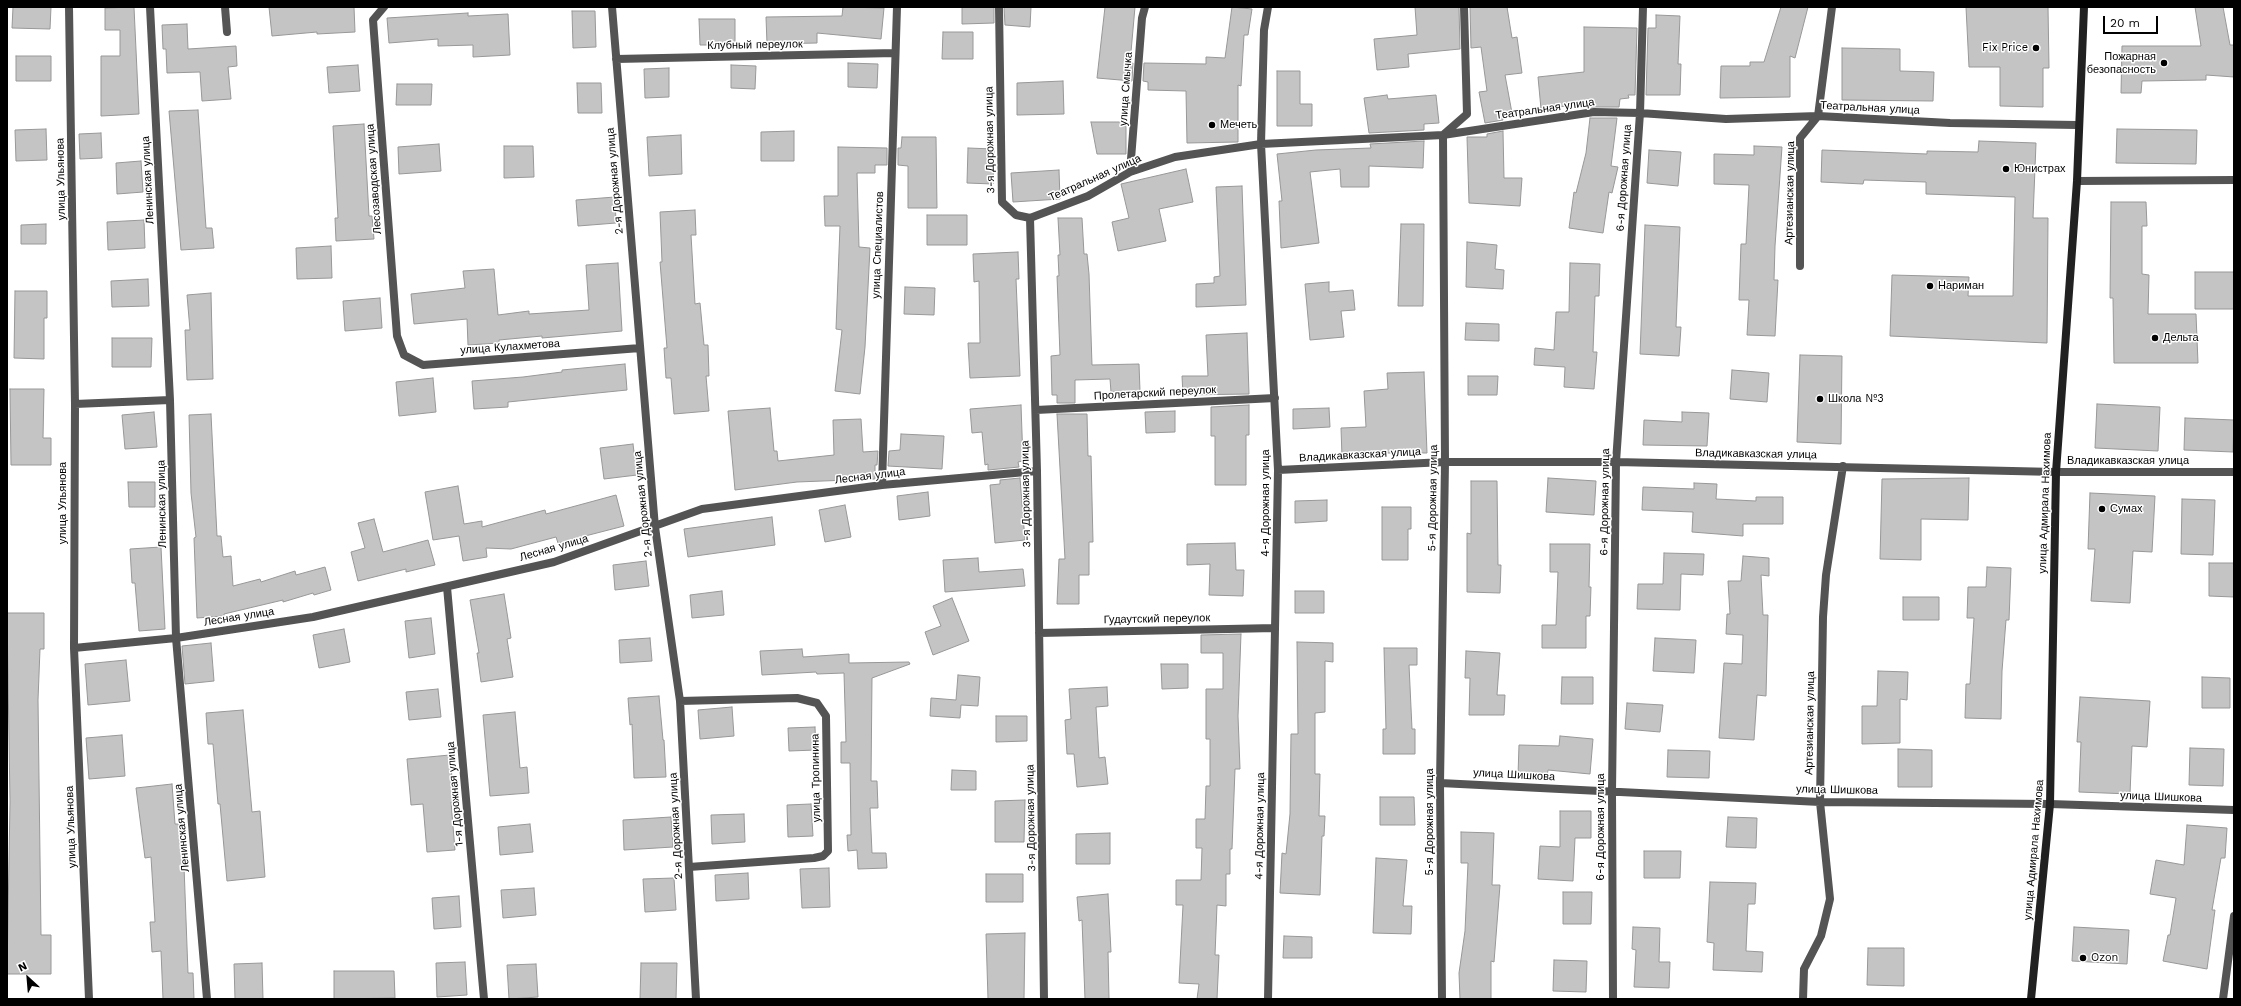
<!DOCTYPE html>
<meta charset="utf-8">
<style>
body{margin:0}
#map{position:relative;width:2241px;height:1006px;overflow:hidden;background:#fff;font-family:"Work Sans",sans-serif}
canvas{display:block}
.frame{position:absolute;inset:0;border:8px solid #000;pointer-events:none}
.north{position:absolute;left:8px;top:958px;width:40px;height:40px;-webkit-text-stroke:3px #fff;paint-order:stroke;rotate:334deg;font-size:11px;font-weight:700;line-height:16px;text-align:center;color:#000}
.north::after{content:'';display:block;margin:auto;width:14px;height:18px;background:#000;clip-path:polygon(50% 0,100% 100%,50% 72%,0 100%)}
.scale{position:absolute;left:2103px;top:16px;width:55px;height:18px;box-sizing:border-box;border:2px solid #000;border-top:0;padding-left:5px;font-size:12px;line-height:14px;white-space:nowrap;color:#000;-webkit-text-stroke:3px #fff;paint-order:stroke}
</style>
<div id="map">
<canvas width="2241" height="1006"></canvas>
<div class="frame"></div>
<div class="north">N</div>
<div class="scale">20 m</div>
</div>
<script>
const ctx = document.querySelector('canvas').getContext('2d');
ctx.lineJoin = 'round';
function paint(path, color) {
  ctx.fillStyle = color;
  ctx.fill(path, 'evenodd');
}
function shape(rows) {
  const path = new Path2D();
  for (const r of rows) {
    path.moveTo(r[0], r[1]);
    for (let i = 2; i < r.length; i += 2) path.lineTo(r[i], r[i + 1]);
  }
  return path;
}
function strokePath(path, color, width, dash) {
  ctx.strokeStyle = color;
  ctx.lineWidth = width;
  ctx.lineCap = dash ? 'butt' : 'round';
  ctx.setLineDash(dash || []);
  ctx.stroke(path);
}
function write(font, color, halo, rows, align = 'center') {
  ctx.font = font + ' "Work Sans",sans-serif';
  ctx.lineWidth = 3;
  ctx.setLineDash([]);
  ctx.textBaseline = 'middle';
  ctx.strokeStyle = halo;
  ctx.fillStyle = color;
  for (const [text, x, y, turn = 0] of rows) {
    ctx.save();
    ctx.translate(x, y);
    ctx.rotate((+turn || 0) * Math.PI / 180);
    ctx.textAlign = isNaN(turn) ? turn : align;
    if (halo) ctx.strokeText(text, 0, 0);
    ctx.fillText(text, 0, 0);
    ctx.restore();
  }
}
const building = shape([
 [13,7,51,7,50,29,12,28,13,7],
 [134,7,139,114,101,116,101,56,120,56,120,30,105,30,105,8,134,7],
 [269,7,354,7,355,32,317,34,317,32,272,36,269,7],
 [843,7,884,8,881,39,817,33,817,43,767,44,766,17,842,16,843,7],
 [962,7,994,7,994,23,962,24,962,7],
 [1004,7,1031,7,1030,27,1005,25,1004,7],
 [1105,7,1135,7,1130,63,1133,63,1132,81,1097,78,1105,7],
 [1232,7,1252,9,1248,35,1244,35,1241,86,1238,85,1238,142,1187,143,1186,91,1148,90,1148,82,1143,81,1144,63,1206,64,1206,57,1225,58,1232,7],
 [1415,7,1459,7,1460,49,1408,54,1409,67,1377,70,1374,39,1417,35,1415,7],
 [1470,7,1507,7,1512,38,1517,37,1522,73,1505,75,1512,113,1502,115,1503,120,1485,123,1479,92,1487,91,1481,47,1471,48,1470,7],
 [1781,7,1808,7,1795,58,1790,56,1790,97,1720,98,1721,66,1750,66,1750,62,1764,62,1781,7],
 [1966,7,2048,7,2049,68,2043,68,2043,107,2000,106,2000,67,1969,67,1966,7],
 [2195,7,2223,7,2230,45,2234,45,2234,77,2206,75,2206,80,2142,81,2141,93,2121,93,2122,46,2201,46,2195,7],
 [572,11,595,11,596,47,573,48,572,11],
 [468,13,468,16,508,14,510,55,473,57,473,45,438,46,438,39,389,43,387,18,468,13],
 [1656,15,1680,16,1678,64,1681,64,1680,95,1646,95,1648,28,1656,28,1656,15],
 [699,19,735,19,735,45,700,45,699,19],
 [187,24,188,49,236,46,237,66,228,67,231,99,202,101,200,72,167,73,166,49,163,49,162,25,187,24],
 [1584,27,1637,28,1635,95,1628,95,1629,98,1620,99,1619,107,1591,107,1592,103,1541,109,1538,77,1584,72,1584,27],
 [943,32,973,32,973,59,942,59,943,32],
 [1842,48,1900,49,1900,71,1934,72,1933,101,1842,100,1842,48],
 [16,56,51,56,51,81,16,81,16,56],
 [848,63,878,64,877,88,848,87,848,63],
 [358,65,360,91,329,93,327,67,358,65],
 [731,65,756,66,755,89,731,88,731,65],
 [669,68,669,97,645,98,644,69,669,68],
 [1277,71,1300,71,1300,104,1312,104,1312,126,1277,126,1277,71],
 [1063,81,1064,114,1017,115,1017,83,1063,81],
 [577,83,601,83,602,113,578,113,577,83],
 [397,84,432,84,431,105,396,105,397,84],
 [1387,95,1388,99,1436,95,1439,123,1424,124,1424,130,1369,133,1364,98,1387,95],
 [198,110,206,228,212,228,214,248,181,250,169,111,198,110],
 [1590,118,1617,118,1611,166,1618,167,1612,193,1609,192,1603,233,1569,228,1574,192,1576,193,1586,153,1590,118],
 [1091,122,1126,122,1126,154,1097,154,1091,122],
 [364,124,369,216,372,216,374,239,336,241,335,218,338,218,333,126,364,124],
 [46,129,47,160,16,161,15,130,46,129],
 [2117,129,2197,130,2196,164,2116,163,2117,129],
 [794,131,794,161,761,161,761,132,794,131],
 [1503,131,1504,178,1522,178,1520,206,1469,203,1467,137,1487,137,1487,134,1503,131],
 [101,133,102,158,80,159,79,134,101,133],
 [681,135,682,174,649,176,647,137,681,135],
 [902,137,936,137,937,208,908,208,908,166,898,165,898,148,901,148,902,137],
 [1424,141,1423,168,1369,166,1369,187,1341,187,1340,169,1310,172,1319,243,1281,248,1279,201,1282,201,1277,154,1316,150,1371,148,1370,144,1424,141],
 [1979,141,2036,143,2033,218,2048,218,2047,343,1890,336,1892,275,1969,277,1968,296,2013,296,2015,197,1926,194,1926,182,1864,180,1863,184,1821,182,1822,150,1927,154,1927,151,1978,152,1979,141],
 [439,144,441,171,399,174,398,147,439,144],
 [504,146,533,146,534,177,504,178,504,146],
 [1754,146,1782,147,1775,246,1774,280,1778,280,1775,336,1747,335,1749,300,1739,300,1741,244,1746,244,1749,185,1714,184,1714,154,1754,155,1754,146],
 [838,147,887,148,887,165,875,165,875,173,857,173,859,247,870,248,865,347,860,394,835,391,842,330,836,329,840,226,825,226,824,196,838,196,838,147],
 [968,148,994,149,993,184,967,183,968,148],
 [1649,150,1681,152,1678,186,1647,183,1649,150],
 [141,161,143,192,117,194,116,163,141,161],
 [1186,169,1193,202,1159,209,1166,241,1118,251,1112,222,1129,218,1121,184,1186,169],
 [1059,170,1060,199,1013,202,1011,173,1059,170],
 [1242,186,1246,305,1196,307,1196,284,1214,283,1214,277,1220,276,1216,187,1242,186],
 [615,197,616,223,578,226,576,200,615,197],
 [2111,202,2146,202,2147,226,2142,226,2142,274,2149,275,2148,314,2196,314,2198,363,2114,363,2113,298,2110,298,2111,202],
 [695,210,696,235,691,235,695,304,700,303,704,345,708,345,709,376,706,376,709,411,674,414,671,378,666,378,664,348,667,348,660,262,662,262,660,212,695,210],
 [927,215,967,215,967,245,927,245,927,215],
 [1058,218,1082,218,1084,254,1087,254,1089,274,1092,365,1139,364,1140,391,1111,392,1110,379,1075,380,1075,403,1057,403,1057,395,1052,395,1051,356,1060,355,1057,276,1059,276,1058,255,1060,255,1058,218],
 [144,220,145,248,108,250,107,222,144,220],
 [46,224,46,244,21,244,21,225,46,224],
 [1401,224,1424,224,1423,306,1398,306,1401,224],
 [1645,225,1680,227,1676,327,1681,327,1679,356,1640,354,1645,225],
 [1467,242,1497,245,1495,269,1504,270,1503,289,1466,287,1467,242],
 [331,246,332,278,297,279,296,248,331,246],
 [1018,252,1019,279,1016,279,1020,376,970,378,968,343,980,343,979,281,974,282,973,254,1018,252],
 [618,263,622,331,542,338,542,336,499,340,499,343,468,345,467,319,414,324,411,294,465,288,463,271,494,269,498,315,529,311,529,314,589,310,586,265,618,263],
 [1570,263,1600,264,1599,296,1595,296,1593,352,1597,352,1594,389,1564,387,1565,367,1534,365,1535,348,1554,350,1556,312,1569,312,1570,263],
 [2195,272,2234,272,2234,309,2195,309,2195,272],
 [148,279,149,306,112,307,111,281,148,279],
 [1329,282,1329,292,1353,290,1355,310,1341,311,1344,337,1310,340,1305,284,1329,282],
 [905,287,935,288,934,315,904,314,905,287],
 [15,291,47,291,47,318,44,318,44,359,14,358,15,291],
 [211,293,213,379,187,380,185,330,190,330,187,295,211,293],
 [380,298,382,328,345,331,343,301,380,298],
 [1466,323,1499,324,1499,341,1465,340,1466,323],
 [1247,333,1249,394,1183,395,1182,376,1208,376,1206,335,1247,333],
 [112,338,152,338,151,367,112,367,112,338],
 [1800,355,1842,356,1841,444,1797,442,1800,355],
 [625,364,627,390,508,402,508,407,474,409,472,381,523,377,562,372,562,370,625,364],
 [1732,370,1769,373,1767,402,1730,399,1732,370],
 [1424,372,1427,453,1366,453,1366,457,1342,457,1341,428,1366,427,1364,391,1388,389,1387,373,1424,372],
 [1468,376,1498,376,1497,395,1468,395,1468,376],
 [433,378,436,412,399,416,396,382,433,378],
 [10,389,44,389,43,438,51,438,51,465,11,465,10,389],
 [2097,404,2160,407,2158,451,2095,448,2097,404],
 [1021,405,1023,461,1018,462,1019,467,988,470,988,464,985,465,982,432,972,433,970,409,1021,405],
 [1249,405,1249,435,1246,435,1246,485,1215,485,1215,436,1211,436,1211,407,1249,405],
 [770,408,774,451,777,451,778,461,834,455,833,420,861,419,863,452,878,451,877,465,875,465,875,479,797,482,735,490,728,411,770,408],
 [1329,408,1330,427,1293,429,1293,409,1329,408],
 [1175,411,1175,432,1146,433,1145,412,1175,411],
 [154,412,157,447,125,449,122,415,154,412],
 [1682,412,1709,413,1707,446,1643,445,1644,420,1682,422,1682,412],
 [211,414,217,536,221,536,223,557,231,556,233,586,260,579,261,582,295,571,296,575,325,567,331,590,314,595,313,593,283,602,283,600,224,614,224,616,197,618,194,538,196,537,191,493,189,415,211,414],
 [1057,414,1087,414,1088,456,1091,456,1093,542,1089,542,1089,575,1079,575,1079,604,1057,604,1059,559,1065,559,1057,414],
 [2185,418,2234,420,2233,452,2184,450,2185,418],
 [901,434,944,436,942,469,888,466,889,451,900,450,901,434],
 [633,444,637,475,604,479,600,448,633,444],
 [1020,478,1025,540,995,543,990,485,1000,484,1000,480,1020,478],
 [1548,478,1596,481,1594,515,1546,512,1548,478],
 [1969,478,1968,520,1921,519,1921,560,1880,559,1882,479,1969,478],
 [1471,481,1497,481,1498,565,1501,565,1500,593,1467,592,1467,533,1471,534,1471,481],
 [128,482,155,482,155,507,129,507,128,482],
 [1694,483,1717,484,1716,499,1756,501,1756,497,1783,497,1783,524,1743,524,1743,536,1692,532,1693,512,1642,510,1643,487,1694,489,1694,483],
 [458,486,464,524,482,521,482,527,545,510,546,514,616,495,624,526,558,543,556,537,511,549,486,548,487,557,463,561,459,536,433,540,425,492,458,486],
 [928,492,930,516,899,520,897,496,928,492],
 [2090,493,2155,496,2152,552,2133,551,2130,603,2091,601,2095,549,2088,549,2090,493],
 [2182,499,2215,500,2213,555,2181,554,2182,499],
 [1327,500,1327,521,1295,523,1295,501,1327,500],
 [845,505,851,537,825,542,819,510,845,505],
 [1382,507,1411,507,1411,529,1408,529,1408,560,1382,560,1382,507],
 [772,517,775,545,688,557,684,529,772,517],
 [374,519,383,552,428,540,435,565,406,572,406,569,358,581,351,552,365,548,358,523,374,519],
 [1235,543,1236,570,1244,570,1243,596,1209,595,1210,564,1187,565,1187,544,1235,543],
 [1550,544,1590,544,1589,587,1591,587,1590,616,1586,616,1586,648,1542,648,1542,625,1556,625,1558,572,1550,572,1550,544],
 [161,547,165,629,139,631,135,583,132,583,130,549,161,547],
 [1664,553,1704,554,1703,575,1681,574,1680,610,1637,609,1638,584,1663,584,1664,553],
 [1743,556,1769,558,1769,576,1761,575,1763,615,1768,615,1766,696,1757,695,1754,740,1719,738,1724,663,1742,664,1743,635,1726,634,1727,614,1730,614,1728,581,1741,581,1743,556],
 [978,558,979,572,1023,569,1025,586,945,592,943,560,978,558],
 [646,561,649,586,615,590,613,565,646,561],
 [2209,563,2234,563,2234,597,2209,596,2209,563],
 [1987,567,2011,568,2009,620,2006,620,2002,671,2001,719,1965,718,1966,684,1970,684,1974,618,1967,618,1968,587,1986,587,1987,567],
 [722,591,724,615,692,618,690,595,722,591],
 [1295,591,1324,591,1324,613,1295,613,1295,591],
 [504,594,511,638,507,639,513,677,481,682,477,653,479,653,470,600,504,594],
 [1903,597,1939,597,1939,620,1903,620,1903,597],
 [952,598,969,641,933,655,925,632,941,626,933,606,952,598],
 [7,613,44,613,44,649,40,649,38,700,41,935,51,935,51,974,7,974,10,802,7,613],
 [431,618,435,654,409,658,405,621,431,618],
 [344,629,350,662,319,668,313,635,344,629],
 [1241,634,1238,716,1240,769,1235,769,1232,849,1230,849,1230,874,1226,874,1226,906,1217,905,1215,955,1219,955,1217,999,1197,999,1199,984,1179,983,1183,905,1176,905,1176,880,1201,880,1202,848,1196,848,1196,819,1205,819,1206,786,1210,786,1210,739,1206,739,1206,689,1223,689,1223,653,1201,653,1201,635,1241,634],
 [650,638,652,661,620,663,619,640,650,638],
 [1655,638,1696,640,1694,673,1653,671,1655,638],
 [1297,642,1333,643,1333,662,1325,661,1325,712,1315,713,1315,774,1320,774,1319,816,1325,816,1324,836,1322,836,1320,895,1280,893,1282,853,1286,854,1290,814,1291,734,1298,734,1297,642],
 [211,643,214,681,185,684,182,646,211,643],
 [1384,648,1417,648,1417,665,1409,665,1412,729,1415,729,1415,754,1383,754,1383,729,1386,729,1384,648],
 [802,649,803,657,849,654,849,663,909,662,910,664,872,678,871,781,877,781,878,808,870,808,872,853,886,853,887,868,858,869,857,850,848,851,847,835,851,835,850,763,841,763,841,742,846,742,844,673,817,674,816,672,762,675,760,651,802,649],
 [1466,651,1500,653,1497,695,1505,695,1504,715,1469,715,1470,678,1465,678,1466,651],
 [126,660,130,701,88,705,85,664,126,660],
 [1161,664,1188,664,1188,688,1162,689,1161,664],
 [1878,671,1908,672,1907,700,1900,699,1900,743,1862,744,1862,706,1877,706,1878,671],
 [958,675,980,677,978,706,961,705,960,718,930,716,931,698,956,700,958,675],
 [1562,677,1593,677,1593,704,1561,704,1562,677],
 [2202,677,2230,678,2230,708,2202,708,2202,677],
 [1107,687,1108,706,1096,707,1099,758,1105,757,1108,784,1077,787,1074,754,1067,754,1065,720,1071,719,1069,689,1107,687],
 [438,689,441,717,409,720,406,692,438,689],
 [659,696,663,740,664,740,666,777,634,778,632,724,630,725,628,698,659,696],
 [2080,697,2150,701,2147,747,2132,746,2130,794,2079,792,2081,742,2077,742,2080,697],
 [1627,703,1663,705,1660,732,1625,729,1627,703],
 [732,707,734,736,700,739,698,710,732,707],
 [243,710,252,812,260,811,265,877,227,881,220,804,218,804,213,744,208,744,206,713,243,710],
 [515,712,520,768,527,767,529,793,490,796,483,715,515,712],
 [996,716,1027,716,1027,741,996,742,996,716],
 [815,727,816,750,789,751,788,728,815,727],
 [122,735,125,776,89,779,86,738,122,735],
 [1560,736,1593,739,1590,774,1548,770,1547,776,1518,775,1519,745,1559,746,1560,736],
 [2190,748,2224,749,2223,786,2189,785,2190,748],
 [1898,749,1932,750,1932,787,1898,787,1898,749],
 [1668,750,1710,751,1709,778,1667,777,1668,750],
 [450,755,454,801,451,802,455,850,427,852,423,804,411,805,407,759,450,755],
 [952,770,976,771,976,790,951,790,952,770],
 [172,784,175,824,179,824,184,866,188,973,193,973,194,999,163,999,161,951,152,952,150,922,155,922,151,857,145,858,136,788,172,784],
 [1380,797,1414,797,1415,825,1380,825,1380,797],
 [1025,800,1024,842,995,842,995,801,1025,800],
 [811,804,813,836,788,837,787,805,811,804],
 [1560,811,1591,811,1591,838,1575,838,1573,881,1538,879,1540,846,1560,847,1560,811],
 [744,814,745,842,712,844,711,815,744,814],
 [671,817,673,847,624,850,623,820,671,817],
 [1728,817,1757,818,1756,848,1726,847,1728,817],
 [530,824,533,852,500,855,498,827,530,824],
 [2187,825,2227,828,2225,858,2221,858,2212,910,2215,910,2207,969,2163,961,2168,935,2170,935,2176,898,2150,894,2156,860,2184,865,2187,825],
 [1461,832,1494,833,1492,885,1500,885,1494,962,1491,961,1491,999,1460,999,1459,973,1465,931,1468,863,1461,863,1461,832],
 [1110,833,1110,864,1076,864,1076,834,1110,833],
 [1644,851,1681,851,1680,878,1644,878,1644,851],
 [1376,858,1407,860,1403,906,1412,906,1411,934,1373,933,1376,858],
 [829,868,830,907,802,908,800,869,829,868],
 [748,873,749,899,716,901,715,875,748,873],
 [986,874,1023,874,1023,902,986,902,986,874],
 [674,878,676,910,645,912,643,879,674,878],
 [1710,882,1756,883,1755,904,1748,904,1746,951,1763,952,1762,972,1713,970,1714,943,1707,942,1710,882],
 [534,888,536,915,503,918,501,890,534,888],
 [1563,892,1592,892,1591,924,1563,924,1563,892],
 [1108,894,1111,952,1108,952,1109,999,1085,999,1082,920,1079,921,1077,897,1108,894],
 [459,896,461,927,434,929,432,898,459,896],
 [1633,927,1660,928,1659,962,1670,962,1669,988,1634,987,1636,950,1632,949,1633,927],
 [2074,927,2129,930,2127,964,2072,961,2074,927],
 [1025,933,1024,999,988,999,986,934,1025,933],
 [1284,936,1312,937,1312,958,1283,958,1284,936],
 [1868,948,1904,948,1904,986,1867,985,1868,948],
 [1554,960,1587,961,1586,992,1553,991,1554,960],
 [465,962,467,995,437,997,436,963,465,962],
 [262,963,263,999,235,999,234,964,262,963],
 [641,963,677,963,676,999,640,999,641,963],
 [536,964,538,997,509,999,507,965,536,964],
 [334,971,394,971,395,998,334,999,334,971]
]);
paint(building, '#c4c4c4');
strokePath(building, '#989898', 1);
strokePath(shape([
 [69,7,75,404,74,648,89,999],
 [150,7,170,400,176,638,207,999],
 [225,7,227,32],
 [384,7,373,20,397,336,404,355,423,365,640,348],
 [612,7,655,527,680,701,696,999],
 [999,7,1002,202,1016,215,1030,218,1037,471,1044,999],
 [1268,7,1264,30,1261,144,1278,470,1268,999],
 [616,59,895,53],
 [1130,172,1142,18,1145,7],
 [2077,181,2234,180],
 [1030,218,1088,196,1130,172,1175,157,1261,144,1443,135,1594,112,1640,113,1726,119,1818,116,1950,123,2077,125],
 [1800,266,1800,138,1818,116,1832,7],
 [75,404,170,400],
 [1036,410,1275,398],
 [1278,470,1445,462,1616,462,2056,472,2234,472],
 [882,485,897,7],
 [447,587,484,999],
 [1039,633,1275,628],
 [74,648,176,638,313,617,554,562,702,509,882,485,1037,471],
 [680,701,797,698,817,703,826,716,828,851,823,856,814,858,689,867],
 [1440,783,1820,802,2050,804,2234,810],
 [1442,999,1440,783,1445,462,1443,135,1467,114,1464,7],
 [1613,999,1612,792,1616,462,1640,113,1643,7],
 [1803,999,1804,969,1821,936,1830,899,1820,802,1823,617,1826,575,1843,466],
 [2223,999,2234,916]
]), '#545454', 8);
strokePath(shape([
 [2031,999,2050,804,2056,472,2077,181,2084,7]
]), '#212121', 8);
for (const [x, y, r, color] of [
 [2036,48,4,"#000"],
 [2164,63,4,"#000"],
 [1212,125,4,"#000"],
 [2006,169,4,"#000"],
 [1930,286,4,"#000"],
 [2155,338,4,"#000"],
 [1820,399,4,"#000"],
 [2102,509,4,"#000"],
 [2083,958,4,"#000"]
]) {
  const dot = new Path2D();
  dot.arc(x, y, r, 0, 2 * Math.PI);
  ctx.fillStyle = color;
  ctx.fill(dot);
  strokePath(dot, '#fff', 1.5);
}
write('11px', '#000', '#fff', [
 ["Клубный переулок",755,45,-1],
 ["улица Смычка",1126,89,-86],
 ["Театральная улица",1870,108,3],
 ["Театральная улица",1545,109,-8],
 ["3-я Дорожная улица",990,140,-91],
 ["Театральная улица",1095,178,-24],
 ["6-я Дорожная улица",1624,178,-86],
 ["улица Ульянова",61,179,-91],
 ["Лесозаводская улица",374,179,-94],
 ["Ленинская улица",148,180,-93],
 ["2-я Дорожная улица",615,181,-95],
 ["Артезианская улица",1790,193,-89],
 ["улица Специалистов",878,245,-88],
 ["улица Кулахметова",510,347,-4],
 ["Пролетарский переулок",1155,393,-3],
 ["Владикавказская улица",1756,454,1],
 ["Владикавказская улица",1360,455,-3],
 ["Владикавказская улица",2128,461],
 ["Лесная улица",870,476,-7],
 ["3-я Дорожная улица",1026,494,-91],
 ["5-я Дорожная улица",1433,498,-89],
 ["6-я Дорожная улица",1605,502,-89],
 ["улица Ульянова",63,503,-90],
 ["4-я Дорожная улица",1266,503,-90],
 ["улица Адмирала Нахимова",2045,503,-88],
 ["Ленинская улица",162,504,-91],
 ["2-я Дорожная улица",643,504,-96],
 ["Лесная улица",554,548,-16],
 ["Лесная улица",239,617,-9],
 ["Гудаутский переулок",1157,619,-1],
 ["Артезианская улица",1810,723,-89],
 ["улица Шишкова",1514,775,3],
 ["улица Тропинина",816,778,-91],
 ["улица Шишкова",1837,790,1],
 ["1-я Дорожная улица",455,794,-95],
 ["улица Шишкова",2161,797,2],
 ["3-я Дорожная улица",1031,818,-91],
 ["5-я Дорожная улица",1430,822,-90],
 ["2-я Дорожная улица",676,826,-93],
 ["4-я Дорожная улица",1260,826,-89],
 ["улица Ульянова",71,827,-92],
 ["6-я Дорожная улица",1601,827,-90],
 ["Ленинская улица",182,828,-95],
 ["улица Адмирала Нахимова",2034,850,-85]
]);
write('11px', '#000', '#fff', [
 ["Fix Price",2028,48,"right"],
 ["Пожарная",2156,57,"right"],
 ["безопасность",2156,70,"right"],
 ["Мечеть",1220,125],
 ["Юнистрах",2014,169],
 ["Нариман",1938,286],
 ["Дельта",2163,338],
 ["Школа №3",1828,399],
 ["Сумах",2110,509],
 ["Ozon",2091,958]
], 'left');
</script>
